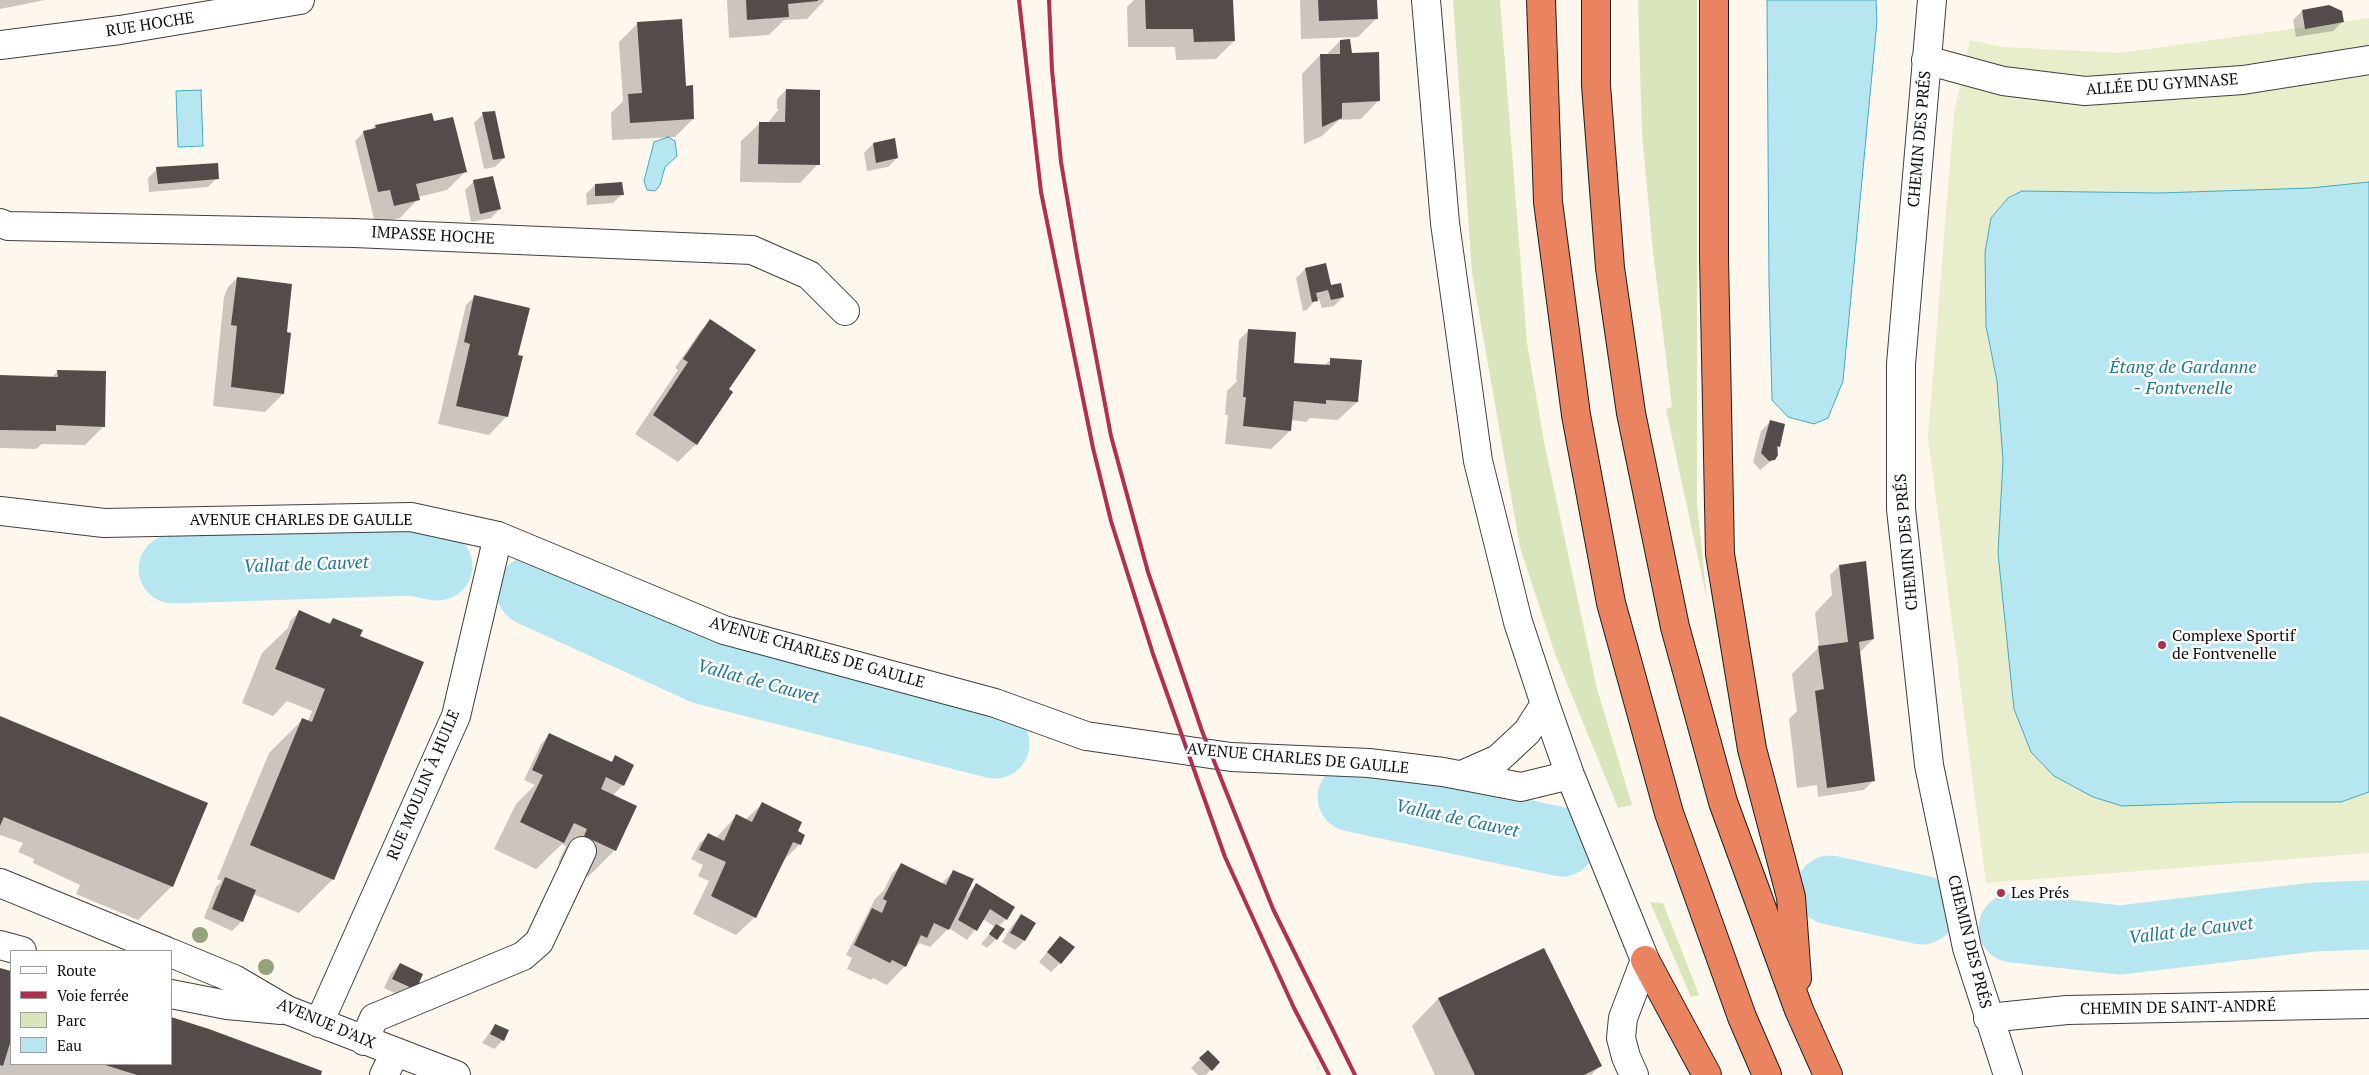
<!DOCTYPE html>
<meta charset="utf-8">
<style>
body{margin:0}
#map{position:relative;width:2369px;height:1075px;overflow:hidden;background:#fef7ed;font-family:"PT Serif",serif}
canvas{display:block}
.legend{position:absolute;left:10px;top:950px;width:162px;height:115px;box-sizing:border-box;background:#fff;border:1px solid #9e9e9e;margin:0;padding:6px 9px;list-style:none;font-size:15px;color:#0d0d0d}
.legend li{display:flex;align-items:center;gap:10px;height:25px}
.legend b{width:25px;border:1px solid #9e9e9e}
</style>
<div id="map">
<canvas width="2369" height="1075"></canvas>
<ul class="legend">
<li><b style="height:6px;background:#fff"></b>Route</li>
<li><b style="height:6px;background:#b13051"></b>Voie ferrée</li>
<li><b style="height:14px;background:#d9e5ba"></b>Parc</li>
<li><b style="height:14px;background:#b6e7f1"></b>Eau</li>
</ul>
</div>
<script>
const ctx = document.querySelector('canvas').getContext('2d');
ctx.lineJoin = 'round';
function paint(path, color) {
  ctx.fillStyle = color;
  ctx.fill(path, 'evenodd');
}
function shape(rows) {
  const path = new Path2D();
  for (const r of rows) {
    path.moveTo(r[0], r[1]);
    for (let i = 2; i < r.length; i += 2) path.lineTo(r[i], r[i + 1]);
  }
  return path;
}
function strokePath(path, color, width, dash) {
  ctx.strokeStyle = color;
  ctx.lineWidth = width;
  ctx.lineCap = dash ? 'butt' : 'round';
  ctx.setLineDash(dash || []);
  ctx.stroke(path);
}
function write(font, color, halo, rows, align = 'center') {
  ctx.font = font + ' "PT Serif",serif';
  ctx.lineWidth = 5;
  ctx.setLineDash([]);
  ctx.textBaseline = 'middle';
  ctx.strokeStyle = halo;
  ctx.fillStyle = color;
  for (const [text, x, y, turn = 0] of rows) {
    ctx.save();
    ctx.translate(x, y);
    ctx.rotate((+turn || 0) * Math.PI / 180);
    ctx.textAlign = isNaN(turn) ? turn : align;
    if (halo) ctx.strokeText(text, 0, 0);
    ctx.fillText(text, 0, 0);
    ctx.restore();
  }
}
paint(shape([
 [1453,0,1500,0,1527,343,1544,442,1597,689,1632,805,1618,808,1555,654,1520,547,1472,273],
 [1638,0,1697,0,1697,504,1707,600,1666,409,1672,407,1653,252,1642,134],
 [1650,902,1663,903,1699,995,1691,997]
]), '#d9e5ba');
paint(shape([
 [2369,18,2369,853,1986,883,1928,438,1954,113,1970,40,2004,47,2120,53]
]), '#e8edcb');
const water = shape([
 [1767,0,1876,0,1877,21,1843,381,1828,418,1814,424,1788,417,1772,400,1769,283,1767,0],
 [201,90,203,146,178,147,176,91,201,90],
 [668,137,675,141,677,156,665,167,660,185,655,191,647,190,644,181,654,142,668,137],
 [2369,182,2369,792,2341,802,2238,802,2122,806,2093,797,2054,776,2031,752,2014,709,1998,553,2003,460,1997,381,1986,326,1985,252,1991,218,2008,198,2022,191,2159,193,2311,188,2369,182]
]);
paint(water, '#b6e7f1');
strokePath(water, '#43aac2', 1);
paint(shape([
 [0,0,45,0,0,9],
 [727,0,825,0,807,19,784,20,769,35,729,38],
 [1134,0,1232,0,1234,41,1216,59,1176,60,1175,47,1128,47,1127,7],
 [1300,0,1376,0,1376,19,1358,37,1301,39],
 [2302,11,2342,22,2333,31,2296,37,2293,20],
 [638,23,693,119,675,137,612,140,611,113,623,101,619,42],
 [1340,41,1379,100,1361,119,1339,120,1322,136,1304,144,1302,74,1320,55,1326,55],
 [786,90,818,164,800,183,740,182,741,141,760,123,768,123,779,109,777,109,777,99],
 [431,114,433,122,465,172,447,190,418,197,418,199,400,218,375,223,355,141,364,132,371,130,375,126],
 [483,114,504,158,495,167,484,169,474,123],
 [873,144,897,158,888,167,867,171,864,153],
 [157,169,217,178,208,187,149,192,148,178],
 [474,181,500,209,491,218,471,222,465,190],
 [595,185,622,194,613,203,587,205,586,194],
 [1325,265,1330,286,1343,297,1334,306,1322,308,1319,299,1316,299,1307,310,1303,311,1296,278,1305,269],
 [237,278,283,394,265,412,213,406,224,297,228,287],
 [475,296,507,416,489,435,438,424,466,305],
 [710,321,727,390,696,444,678,462,635,434,678,370,675,368,701,330],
 [1248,331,1292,366,1324,366,1331,359,1357,402,1338,420,1310,418,1306,422,1291,420,1290,431,1271,449,1225,444,1228,415,1225,415,1227,391,1238,380,1236,380,1239,340],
 [58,371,103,427,85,445,42,444,36,449,0,448,0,377,51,378],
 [1770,422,1779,446,1776,457,1760,470,1753,462,1761,431],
 [1839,566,1873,639,1859,653,1873,781,1864,790,1818,797,1817,785,1797,788,1789,719,1797,711,1792,674,1819,647,1815,613,1832,595,1830,575],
 [299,612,328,624,333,619,359,636,333,879,299,913,253,894,242,921,232,931,204,918,216,887,222,881,217,879,269,753,303,719,308,721,312,711,287,701,273,716,242,703,262,653,288,628,290,621],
 [0,717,172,886,138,920,76,894,80,885,33,863,34,859,18,852,23,843,0,835],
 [550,734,610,763,616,757,623,785,612,796,615,850,588,877,558,863,566,846,562,844,536,869,494,849,516,804,535,785,524,780,541,744],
 [762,804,796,832,800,844,782,862,755,917,736,935,693,914,709,881,698,876,703,865,691,859,699,844,708,835,716,838,736,816,745,820],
 [901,865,941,884,954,871,964,897,976,885,1006,919,998,927,996,939,987,948,981,944,995,927,983,919,967,940,949,928,930,947,920,943,913,950,905,966,887,985,873,978,871,980,847,969,852,958,846,955,875,899,884,890,892,874],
 [1022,915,1035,923,1024,941,1015,950,1002,942,1013,924],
 [1060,937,1060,963,1051,972,1039,962],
 [1544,949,1600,1066,1591,1075,1435,1075,1412,1026,1438,999],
 [400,964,422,974,405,998,384,988,391,973],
 [0,969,11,972,11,1064,171,1064,320,1075,0,1075],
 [495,1025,503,1040,494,1049,482,1043],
 [1208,1051,1218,1062,1206,1075,1198,1075,1191,1068]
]), '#0003');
strokePath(shape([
 [173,569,412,561,438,566],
 [531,591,704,670,995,744],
 [1352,797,1562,842],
 [1830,890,1922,910],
 [2013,928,2120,940,2314,917,2369,915]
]), '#b6e7f1', 69);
paint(shape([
 [746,0,818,0,818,1,788,4,789,17,747,20],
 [1145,0,1233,0,1235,41,1194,42,1193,29,1146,29],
 [1318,0,1377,0,1378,19,1319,21],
 [2329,5,2342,11,2344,22,2305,29,2302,10],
 [682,19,686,86,693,85,694,119,630,123,628,94,642,93,637,22],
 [1350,39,1352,53,1379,52,1380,101,1342,103,1342,118,1322,127,1320,54,1340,54,1340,40],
 [786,89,820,90,820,165,758,164,759,122,785,122],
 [495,111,505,158,493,160,482,112],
 [432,113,434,121,453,117,467,172,416,184,420,200,394,206,390,190,378,192,363,131,376,128,375,125],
 [895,138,898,158,876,163,873,143],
 [218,163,219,179,158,184,156,167],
 [493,176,501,209,480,214,473,180],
 [622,182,624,195,595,196,595,184],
 [1326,263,1331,285,1341,283,1344,297,1331,300,1328,290,1316,293,1318,301,1312,302,1305,268],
 [237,277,292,284,287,332,291,333,284,394,231,387,237,326,231,325],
 [474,295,530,308,518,355,523,356,508,417,456,406,470,344,464,342],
 [710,319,756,350,729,389,733,392,697,445,653,415,688,362,683,359],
 [1248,329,1296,332,1294,363,1330,365,1330,358,1362,360,1358,402,1326,400,1326,404,1294,401,1291,431,1243,426,1246,397,1243,397],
 [57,370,106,371,105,427,56,425,56,431,0,430,0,375,58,377],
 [1770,420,1785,424,1780,447,1777,446,1778,455,1775,460,1769,461,1761,453],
 [1866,561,1874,639,1859,642,1875,781,1827,788,1815,691,1824,689,1818,646,1848,642,1839,565],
 [299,610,330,624,333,618,363,630,360,636,424,662,334,880,250,845,302,718,312,722,325,689,275,669],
 [0,716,208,803,173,887,4,817,0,826],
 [549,733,612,762,615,755,634,765,624,786,606,777,601,789,637,806,616,851,584,836,587,829,574,823,564,843,520,822,543,775,532,770],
 [762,802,802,822,798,831,805,835,801,845,793,842,756,918,711,896,726,862,699,850,708,833,724,841,736,814,752,822],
 [901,863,946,885,953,870,974,879,949,930,934,923,927,938,921,935,906,967,892,960,890,963,854,945,872,908,882,913,887,901,883,899],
 [225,877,256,890,243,922,212,909],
 [976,883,1015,907,1007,920,990,909,977,931,958,920],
 [1021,914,1036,923,1025,941,1010,933],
 [996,924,1005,929,997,940,989,934],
 [1060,936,1075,947,1061,964,1047,952],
 [1544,948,1602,1066,1584,1075,1475,1075,1438,998],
 [400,963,423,974,416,990,392,979],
 [0,968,11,971,11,1040,3,1066,0,1065],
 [171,1017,209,1029,322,1071,321,1075,137,1075,102,1064,171,1064],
 [495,1024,509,1030,504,1041,490,1034],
 [1208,1050,1220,1062,1212,1071,1199,1058]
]), '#544c4a');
const minor = shape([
 [1426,0,1445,223,1478,461,1518,622,1545,704,1570,775,1645,960,1623,1018,1621,1038,1626,1057,1634,1075],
 [1932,0,1901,364,1901,509,1929,765,1967,948,2008,1075],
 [0,45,120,30,300,0],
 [1926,60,2003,81,2085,91,2243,80,2369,60],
 [0,223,8,226,354,233,752,250,809,275,845,311],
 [0,511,104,523,411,517,498,536,724,630,995,703,1086,736,1231,757,1369,763,1443,772,1521,787,1570,775],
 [1464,774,1498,759,1527,732,1545,704],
 [0,883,166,951],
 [0,945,22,951],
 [171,953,234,979,287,1010,456,1075],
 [171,994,227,1005,281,1010],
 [1988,1018,2067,1010,2369,1004],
 [319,1023,456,716,498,536],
 [364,1041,374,1018,523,956,539,942,582,851],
 [384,1075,395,1053]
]);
const highway = shape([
 [1541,0,1548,202,1576,415,1611,603,1669,813,1742,1017,1767,1075],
 [1596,0,1596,85,1610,268,1631,413,1675,627,1723,802,1799,1010,1828,1075],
 [1714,0,1714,258,1720,554,1752,749,1791,897,1797,978],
 [1645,960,1707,1075]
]);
strokePath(minor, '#404040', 30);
strokePath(highway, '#1e1e1e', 30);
strokePath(minor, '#fff', 28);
strokePath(highway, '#e98360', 28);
strokePath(shape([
 [1019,0,1041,192,1093,448,1111,521,1153,654,1225,857,1294,1008,1329,1075],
 [1049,0,1052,70,1061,162,1077,256,1111,436,1148,572,1202,731,1273,909,1355,1075]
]), '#b13051', 4);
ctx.fillStyle = '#93a37d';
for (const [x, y] of [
 [200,935],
 [266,967]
]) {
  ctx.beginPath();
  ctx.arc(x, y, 8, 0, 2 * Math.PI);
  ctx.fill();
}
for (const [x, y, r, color] of [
 [2162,645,5,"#b13051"],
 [2001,893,5,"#b13051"]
]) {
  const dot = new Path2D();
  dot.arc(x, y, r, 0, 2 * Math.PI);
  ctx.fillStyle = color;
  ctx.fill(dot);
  strokePath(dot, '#fff', 2);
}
write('16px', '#0d0d0d', '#fff', [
 ["RUE HOCHE",150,25,-9],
 ["ALLÉE DU GYMNASE",2162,85,-4],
 ["CHEMIN DES PRÉS",1920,139,-85],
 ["IMPASSE HOCHE",433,236,3],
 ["AVENUE CHARLES DE GAULLE",301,520],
 ["CHEMIN DES PRÉS",1907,542,-95],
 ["AVENUE CHARLES DE GAULLE",817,653,16],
 ["AVENUE CHARLES DE GAULLE",1298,759,5],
 ["RUE MOULIN À HUILE",424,785,-67],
 ["CHEMIN DES PRÉS",1969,942,76],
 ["CHEMIN DE SAINT-ANDRÉ",2178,1008,-1],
 ["AVENUE D'AIX",326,1024,23]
]);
write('16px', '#0d0d0d', '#fff', [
 ["Complexe Sportif",2172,636],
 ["de Fontvenelle",2172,654],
 ["Les Prés",2011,893]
], 'left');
write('italic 18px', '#207994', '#fff', [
 ["Étang de Gardanne",2183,368],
 ["- Fontvenelle",2183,389],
 ["Vallat de Cauvet",306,565,-2],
 ["Vallat de Cauvet",758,682,15],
 ["Vallat de Cauvet",1457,819,12],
 ["Vallat de Cauvet",2191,931,-7]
]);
</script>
